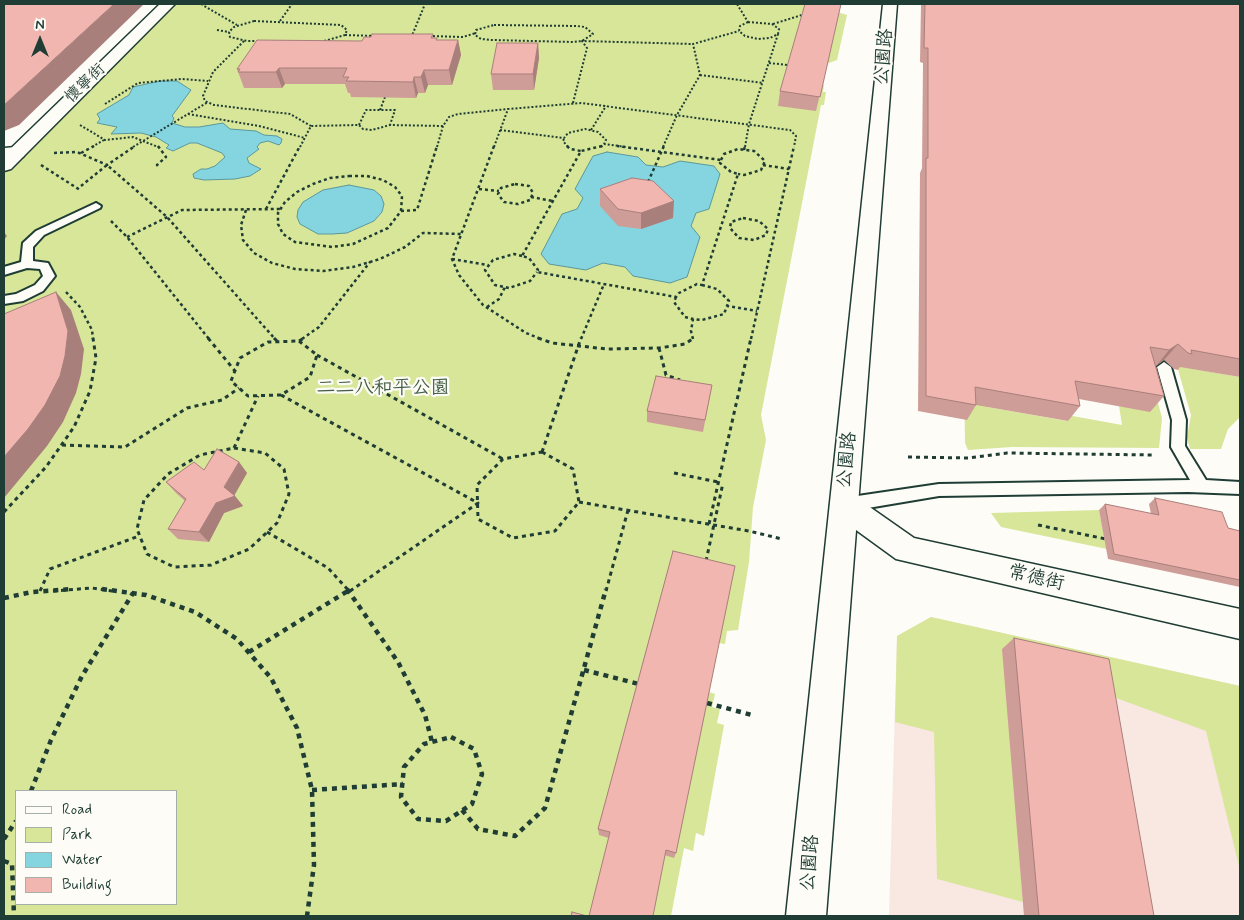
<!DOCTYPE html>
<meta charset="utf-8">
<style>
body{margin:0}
#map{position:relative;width:1244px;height:920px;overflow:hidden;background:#fdfcf7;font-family:Mynerve,sans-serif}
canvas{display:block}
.frame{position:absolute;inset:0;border:5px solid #1f3d34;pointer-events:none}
.legend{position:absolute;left:15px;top:790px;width:162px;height:115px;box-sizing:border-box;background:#fdfcf7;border:1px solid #a4b0a9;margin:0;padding:6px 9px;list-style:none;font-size:15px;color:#1f3d34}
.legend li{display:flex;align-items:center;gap:10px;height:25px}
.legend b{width:25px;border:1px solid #a4b0a9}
.north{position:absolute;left:15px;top:15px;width:50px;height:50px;-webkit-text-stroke:4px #fdfcf7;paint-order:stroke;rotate:0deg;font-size:14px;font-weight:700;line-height:20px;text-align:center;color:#1f3d34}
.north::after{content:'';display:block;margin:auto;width:18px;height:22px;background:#1f3d34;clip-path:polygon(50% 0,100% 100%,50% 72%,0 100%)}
</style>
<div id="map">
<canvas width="1244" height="920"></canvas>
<div class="frame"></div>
<ul class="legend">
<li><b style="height:6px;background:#fdfcf7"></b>Road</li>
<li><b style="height:14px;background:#d8e699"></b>Park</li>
<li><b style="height:14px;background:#85d5e0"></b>Water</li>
<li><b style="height:14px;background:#f1b6b0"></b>Building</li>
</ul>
<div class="north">N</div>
</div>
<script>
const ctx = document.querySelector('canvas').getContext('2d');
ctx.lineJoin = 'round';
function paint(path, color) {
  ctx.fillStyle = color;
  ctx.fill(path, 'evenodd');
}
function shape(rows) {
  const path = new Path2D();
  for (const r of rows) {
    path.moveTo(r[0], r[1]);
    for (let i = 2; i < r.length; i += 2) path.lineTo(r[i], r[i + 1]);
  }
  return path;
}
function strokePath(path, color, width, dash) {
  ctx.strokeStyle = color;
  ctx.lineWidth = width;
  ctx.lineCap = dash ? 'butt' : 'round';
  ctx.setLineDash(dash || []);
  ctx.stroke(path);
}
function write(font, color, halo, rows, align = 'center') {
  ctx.font = font + ' Mynerve,"LXGW WenKai TC",sans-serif';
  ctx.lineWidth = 4.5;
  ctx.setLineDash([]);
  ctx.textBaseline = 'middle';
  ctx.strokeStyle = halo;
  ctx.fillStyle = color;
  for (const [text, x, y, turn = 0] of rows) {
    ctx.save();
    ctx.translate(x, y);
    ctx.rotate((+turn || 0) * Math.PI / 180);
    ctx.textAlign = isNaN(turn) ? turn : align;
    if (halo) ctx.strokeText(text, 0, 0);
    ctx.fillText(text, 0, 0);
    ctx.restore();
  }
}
paint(shape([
 [931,617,1240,686,1240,916,889,916,897,636]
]), '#f9e7e2');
paint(shape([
 [176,4,811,4,847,15,837,60,826,64,822,84,824,85,823,92,826,92,824,105,821,105,761,415,766,440,753,507,749,562,738,630,727,631,725,644,719,643,709,692,715,694,712,707,720,709,717,723,724,725,704,836,696,833,693,851,684,848,671,916,4,916,4,172],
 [16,791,176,791,176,904,16,904],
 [1123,306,1148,365,1162,418,1159,448,1012,447,968,450,965,443,964,369,988,407,1067,421,1067,415,1122,425,1119,406,1149,411],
 [1177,366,1240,377,1240,417,1228,429,1221,449,1190,449,1187,437,1191,415],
 [1099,510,1107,549,1001,527,991,513],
 [931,617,1240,686,1240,870,1206,731,1097,691,1003,649,1023,902,937,879,934,732,895,722,897,636]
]), '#d8e699');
const water = shape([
 [160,81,177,81,191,90,172,116,174,118,172,123,185,127,199,127,223,123,230,129,256,131,264,135,277,136,282,139,281,143,279,145,268,141,260,143,257,147,259,149,247,158,249,163,261,169,250,176,235,179,204,180,194,178,193,174,201,169,207,169,215,166,225,157,222,153,197,143,190,143,173,151,166,148,169,145,156,137,141,133,111,134,117,127,97,123,100,119,97,114,129,95,133,87,160,81],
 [607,152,638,157,646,165,663,167,680,161,714,166,720,174,709,209,696,213,691,226,700,237,687,277,670,283,633,276,625,267,603,263,586,270,549,264,541,254,562,214,577,209,583,198,575,189,593,156,607,152],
 [349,185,374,190,381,196,384,204,382,212,374,221,347,233,332,234,318,234,300,224,297,217,298,210,303,202,323,190,349,185]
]);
paint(water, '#85d5e0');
strokePath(water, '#5c989b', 1);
const lane = shape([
 [96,203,101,206,100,208,44,235,33,247,33,261,48,263,55,276,43,291,23,301,4,304,4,296,16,294,35,285,43,276,40,269,27,268,4,275,4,267,21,262,23,243,36,231,96,203],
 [1164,362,1171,367,1186,420,1185,446,1206,480,1240,482,1240,494,1188,492,939,496,844,512,838,510,836,505,838,500,844,498,939,484,1190,480,1171,447,1172,420,1157,367,1164,362]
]);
const street = shape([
 [160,4,175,4,11,169,4,171,4,155,160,4],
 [844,493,854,496,914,538,1240,609,1240,639,896,559,834,514,830,505,834,496,844,493]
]);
const secondary = shape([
 [883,4,897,4,826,916,786,916,883,4],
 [16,147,23,149,25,153,23,157,4,158,4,148,16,147]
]);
strokePath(lane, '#1f3d34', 4);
strokePath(street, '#1f3d34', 3);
strokePath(secondary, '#1f3d34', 3);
strokePath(shape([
 [201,4,237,25],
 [737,4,748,22],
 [254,21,341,25,347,30,345,35,321,42,247,41,230,37,229,32,234,27,254,21],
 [280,21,292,4],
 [748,22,772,24,779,29,778,34,770,38,758,39,745,36,739,31,740,26,748,22],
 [773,24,805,14],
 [494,25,577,26,585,27,593,34,582,41,573,42,492,40,481,39,475,35,476,30,494,25],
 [217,30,229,32],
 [345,35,375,36],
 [429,36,463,37,476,33],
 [411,38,425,4],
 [244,41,213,72,203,96,205,101,214,105,290,114,311,126],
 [769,63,788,65],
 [700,75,763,83],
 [573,103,587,48,582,41,693,44],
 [105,104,138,83,182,79,208,81],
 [380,110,385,97],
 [188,114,259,126,305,138],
 [80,125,105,140,133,137,158,147],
 [359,125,366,110,395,110,390,125],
 [500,130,564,138,568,133,585,129,598,132,606,140,604,144],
 [591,130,606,106],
 [564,139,563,141,568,147],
 [92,147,104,140],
 [133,147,208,102],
 [300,147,311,126,359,125,363,129,372,130,390,125,443,126,449,117,458,114,508,109],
 [437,147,443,126],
 [494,147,508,109,581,103,790,130,796,136,794,147],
 [601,147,604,144,626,147],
 [663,147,677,115,700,75,693,44,739,31],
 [745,147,749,124,778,34]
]), '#1f3d34', 2, [2, 2]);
strokePath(shape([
 [158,146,166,157,157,165,160,168],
 [494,146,452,259,459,275,483,305,526,333,541,339],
 [567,146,570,149,581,151],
 [602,146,581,151,522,256,529,258,538,270,537,272,676,297,679,293,697,284,702,285,738,174,731,172,720,163,721,160,617,146],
 [744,150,745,146],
 [54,153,77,152,107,165,135,146],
 [81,153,94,146],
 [721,160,724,154,738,149,754,151,765,161,761,170,744,175,738,174],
 [41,165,80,190],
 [763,165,789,169],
 [349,176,367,176,383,180,395,187,402,196,401,211,388,228,353,244,332,247,295,242,283,234,278,224,278,213,285,202,297,192,313,184,330,178,349,176],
 [648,182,664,146],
 [515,184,529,186,533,193,530,200,518,204,504,202,498,194,501,188,515,184],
 [81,186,107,165,167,217,275,339],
 [479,189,499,191],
 [531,197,553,201],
 [266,209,300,146],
 [246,210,241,225,243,240,254,253,272,263,295,269,323,271,353,267,380,259,405,247,423,233,462,234],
 [401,211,417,210,437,146],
 [743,218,759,221,768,229,766,235,754,240,739,238,730,228,731,222,743,218],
 [111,221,127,237,209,339],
 [127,237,182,210,280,209],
 [522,256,514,254,493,260,485,270,495,285,509,288,530,281,537,272],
 [452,259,488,265],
 [702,285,717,289,729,301,727,306],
 [66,292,80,307,92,330,93,339],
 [676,297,674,302,685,317,693,319],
 [487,307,499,299,505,287],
 [302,339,319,327,370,262],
 [581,339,604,284],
 [693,339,691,331,693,319,702,320,724,314,727,306,757,311],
 [751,339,794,146]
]), '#1f3d34', 2.5, [3, 3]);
strokePath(shape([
 [208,338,235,371],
 [274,338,277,341],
 [538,338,552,343,607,349,659,348,685,344,694,338],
 [299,341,317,355,310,377,281,395,248,396,231,381,240,358,268,342,299,341],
 [299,341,304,338],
 [659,348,666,375,680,380],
 [317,355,503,459],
 [281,395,478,503,350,591],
 [62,445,125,447,187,408,222,400,239,388],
 [234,448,265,453,284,469,289,494,277,523,249,549,211,565,174,567,147,554,137,529,144,500,168,474,200,455,234,448],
 [234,448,258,396],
 [542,452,573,469,579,502,555,531,513,538,478,519,477,485,503,459,542,452],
 [542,452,581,338],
 [908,457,969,458,1007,453,1155,455],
 [674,473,718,482],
 [579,502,749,531,782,539],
 [4,512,46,467,74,427,90,391,96,358,93,338],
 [709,524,751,338],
 [1038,525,1106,539],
 [267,532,328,568,349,591],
 [706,561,723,483],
 [40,591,50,569,139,536],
 [53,591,92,588,112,591],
 [606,591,628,510]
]), '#1f3d34', 3, [4, 4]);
strokePath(shape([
 [102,589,146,595,195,612,237,639,271,678,297,728,312,790,314,865,307,916],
 [347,589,398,662,425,715,432,742],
 [4,598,32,592,72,589],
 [249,652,351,589],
 [584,670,639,684],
 [707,703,752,715],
 [451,737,474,749,482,774,472,804,446,821,418,819,401,797,404,767,424,744,451,737],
 [312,790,403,784],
 [31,791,51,740,82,676,133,593],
 [462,810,478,829,515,836,545,808,606,589],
 [4,839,16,821],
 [4,861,12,864,14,916]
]), '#1f3d34', 4.5, [5, 5]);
paint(lane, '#fdfcf7');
paint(street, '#fdfcf7');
paint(secondary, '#fdfcf7');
paint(shape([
 [841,4,816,111,778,106,780,91],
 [921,4,1240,4,1240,377,1180,367,1178,370,1174,369,1164,360,1156,366,1164,396,1150,412,1079,399,1080,406,1068,421,976,405,967,420,918,411,920,173,922,168,923,63,920,62],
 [433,34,433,38,437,40,458,40,461,55,452,85,428,85,425,93,418,93,416,98,351,97,350,93,348,93,345,84,285,84,282,88,244,88,237,69],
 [538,43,539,58,534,90,493,90,491,74],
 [600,189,673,218,641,229,618,226,600,206],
 [712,385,703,432,647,422,647,411],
 [239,462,247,473,234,495,243,506,224,513,209,542,178,539,168,529,185,501,176,493,166,482,204,470],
 [1155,498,1228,528,1240,531,1240,587,1108,559,1099,510,1105,504,1151,514,1149,504],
 [673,551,676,853,674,858,599,835,598,829],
 [1014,638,1154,916,1024,916,1002,649]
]), '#cf9d97');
paint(shape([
 [114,4,144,4,19,125,4,131,4,105],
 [458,40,461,55,452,85,449,70],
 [538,43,539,58,534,90,533,74],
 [279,68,285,84,282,88,276,72],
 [424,70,428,85,425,93,421,77],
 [414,77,418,93,416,98,413,82],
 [674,201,673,218,641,229,641,213],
 [4,232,7,236,4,240],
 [56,292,71,310,84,349,81,374,76,393,63,422,47,446,4,498,4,457],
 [1178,344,1164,360,1156,366,1169,350],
 [239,462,247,473,234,496,235,496,243,506,224,513,209,542,199,532]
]), '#a97f7b');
const building = shape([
 [4,4,114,4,4,105,4,4],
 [805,4,841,4,820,97,780,91,805,4],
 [925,4,1240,4,1240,359,1191,350,1192,354,1188,353,1178,344,1169,350,1150,347,1164,396,1075,381,1080,406,975,387,976,405,926,396,926,158,928,158,928,48,924,48,925,4],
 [372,34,433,34,431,38,437,38,436,40,458,40,449,70,424,70,421,77,414,77,413,82,346,81,349,77,343,77,347,68,279,68,276,72,238,72,240,69,237,69,257,40,362,41,364,37,371,37,372,34],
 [497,43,538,43,533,74,491,74,497,43],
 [632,178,653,181,674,201,641,213,618,209,600,189,632,178],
 [56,292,68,331,65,356,60,376,45,405,28,429,4,457,4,314,56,292],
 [656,376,712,385,705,420,647,411,656,376],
 [217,449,239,462,224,487,235,496,216,503,199,532,168,529,186,499,166,482,194,462,204,470,217,449],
 [1155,498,1222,512,1228,528,1240,531,1240,580,1114,554,1105,504,1159,515,1155,498],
 [673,551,735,566,676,853,666,850,653,916,589,916,610,832,598,829,673,551],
 [1014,638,1109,659,1154,916,1039,916,1014,638],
 [572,912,587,916,571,916,572,912]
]);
paint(building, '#f1b6b0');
strokePath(building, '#a97f7b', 1);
write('16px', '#1f3d34', '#fdfcf7', [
 ["懷寧街",86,84,-44]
]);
write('19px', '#1f3d34', '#fdfcf7', [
 ["公園路",885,57,-85],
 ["公園路",848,460,-84],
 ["常德街",1036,579,13],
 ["公園路",811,863,-85]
]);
write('19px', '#445f48', '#fdfcf7', [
 ["二二八和平公園",383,389]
]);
</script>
